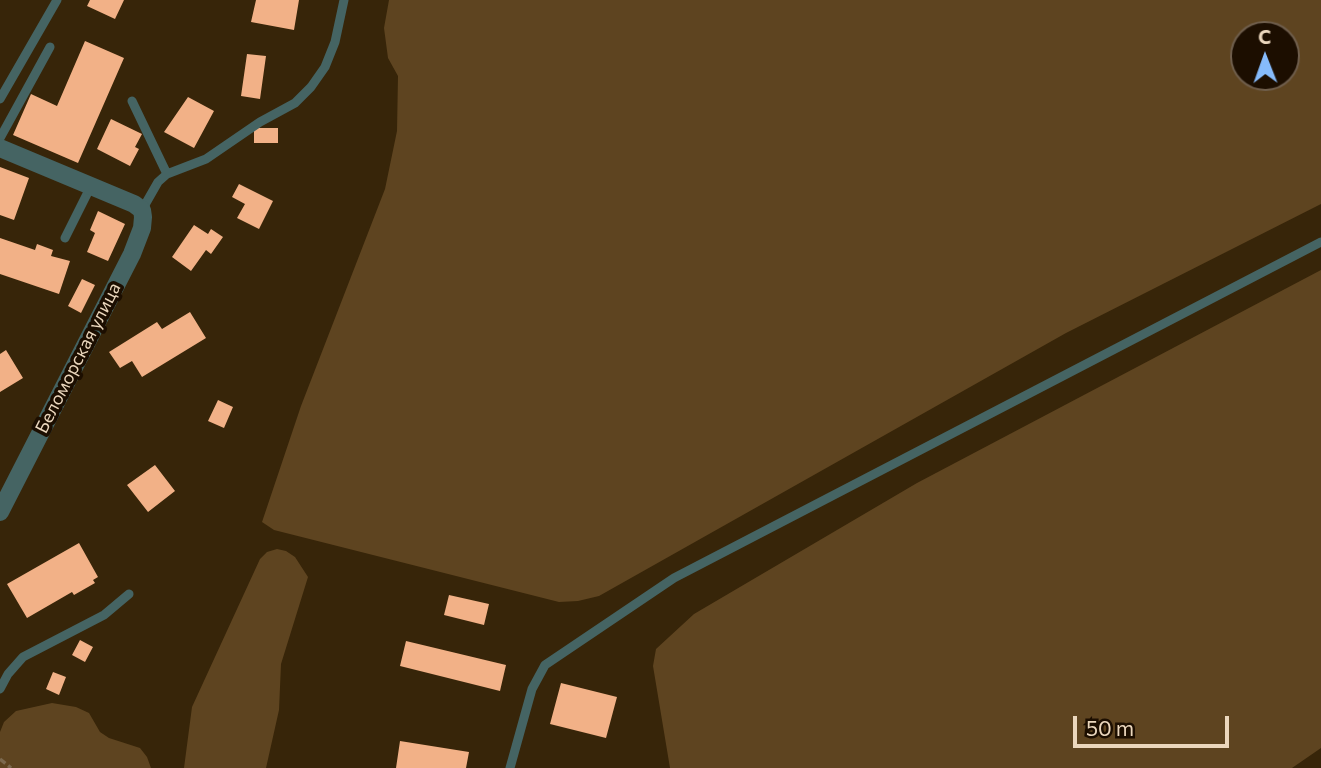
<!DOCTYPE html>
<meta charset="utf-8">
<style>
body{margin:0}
#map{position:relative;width:1321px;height:768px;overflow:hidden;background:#372509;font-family:Commissioner,sans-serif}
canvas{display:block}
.north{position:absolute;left:1230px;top:21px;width:70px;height:70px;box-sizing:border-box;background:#1c0e00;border:2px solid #6f5e4c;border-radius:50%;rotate:359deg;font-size:19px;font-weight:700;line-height:28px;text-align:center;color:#ebd7bd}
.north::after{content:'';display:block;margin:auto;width:24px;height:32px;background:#86bbfb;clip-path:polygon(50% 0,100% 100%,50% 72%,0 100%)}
.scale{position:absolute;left:1073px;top:716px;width:156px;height:32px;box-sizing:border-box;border:4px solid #ebd7bd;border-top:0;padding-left:9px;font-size:21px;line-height:24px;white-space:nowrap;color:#ebd7bd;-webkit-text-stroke:5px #1c0e00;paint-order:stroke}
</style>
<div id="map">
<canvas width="1321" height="768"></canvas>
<div class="north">С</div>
<div class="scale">50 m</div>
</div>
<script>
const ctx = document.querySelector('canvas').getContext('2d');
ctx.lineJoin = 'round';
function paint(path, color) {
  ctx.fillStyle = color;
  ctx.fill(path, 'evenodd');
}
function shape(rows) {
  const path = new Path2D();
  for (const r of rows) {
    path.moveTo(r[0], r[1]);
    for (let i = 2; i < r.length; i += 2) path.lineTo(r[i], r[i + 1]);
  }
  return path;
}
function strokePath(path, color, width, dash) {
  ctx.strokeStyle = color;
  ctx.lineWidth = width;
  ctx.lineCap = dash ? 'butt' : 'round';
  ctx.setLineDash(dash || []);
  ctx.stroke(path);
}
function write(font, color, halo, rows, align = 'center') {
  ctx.font = font + ' Commissioner,sans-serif';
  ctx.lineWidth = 7;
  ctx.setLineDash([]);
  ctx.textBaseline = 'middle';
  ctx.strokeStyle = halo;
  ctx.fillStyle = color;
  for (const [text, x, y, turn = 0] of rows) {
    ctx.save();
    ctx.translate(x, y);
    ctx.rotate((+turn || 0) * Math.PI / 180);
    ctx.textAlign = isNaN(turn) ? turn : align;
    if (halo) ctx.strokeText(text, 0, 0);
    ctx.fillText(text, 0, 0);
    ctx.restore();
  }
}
paint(shape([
 [389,0,1321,0,1321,204,1066,333,599,596,578,601,559,602,274,530,262,522,301,406,385,189,397,131,398,76,388,58,384,28],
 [1244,35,1286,35,1286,77,1244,77],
 [1321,270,1321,748,1292,768,670,768,653,666,656,649,694,614,917,483],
 [277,549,286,551,295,557,308,577,281,664,279,710,266,768,184,768,192,707,260,559,267,552],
 [52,703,76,707,89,713,100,732,109,738,140,748,147,757,151,768,0,768,0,732,4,722,16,711]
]), '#5e4420');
paint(shape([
 [90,0,124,0,115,19,87,6],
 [256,0,299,0,294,30,251,22],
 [85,41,124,58,78,163,13,135,31,94,57,106],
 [247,54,266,56,260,99,241,96],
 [188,97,214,111,194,148,164,132],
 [111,119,142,134,135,147,139,149,130,166,97,149],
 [254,128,278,128,278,143,254,143],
 [0,167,29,178,14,220,0,215],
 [239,184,273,201,259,229,237,218,245,204,232,197],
 [98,211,125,224,108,261,87,252,95,233,90,230],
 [194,225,208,234,211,229,223,237,211,254,206,250,191,271,172,257],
 [0,238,35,250,37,244,53,250,51,256,70,261,59,294,0,274],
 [82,279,95,285,81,313,68,306],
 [190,312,206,338,142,377,132,361,120,368,109,352,157,322,162,329],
 [6,350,23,378,0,392,0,354],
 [218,400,233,407,224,428,208,421],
 [155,465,175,491,148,512,127,485],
 [79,543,98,577,93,580,95,583,74,595,72,592,27,618,7,584],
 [449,595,489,604,484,625,444,615],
 [80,640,93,647,85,662,72,655],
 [406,641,506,665,500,691,400,666],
 [53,672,66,677,59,695,46,689],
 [561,683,617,697,606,738,550,724],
 [400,741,469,752,466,768,396,768]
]), '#f2b187');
strokePath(shape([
 [0,759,11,768]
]), '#7c694e', 3.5, [7, 3.5]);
strokePath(shape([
 [0,99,57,0],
 [132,101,167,174],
 [0,138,50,47],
 [142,210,158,182,167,174,206,159,260,122,295,103,311,87,325,67,335,42,344,0],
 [65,238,91,186],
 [0,689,8,674,23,657,104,615,129,594],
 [510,768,532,689,545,665,674,578,1321,242]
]), '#456463', 9);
strokePath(shape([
 [0,148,134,204,142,210,143,217,142,228,132,254,0,512]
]), '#456463', 18);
write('18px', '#ebd7bd', '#1c0e00', [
 ["Беломорская улица",78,358,-63]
]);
</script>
